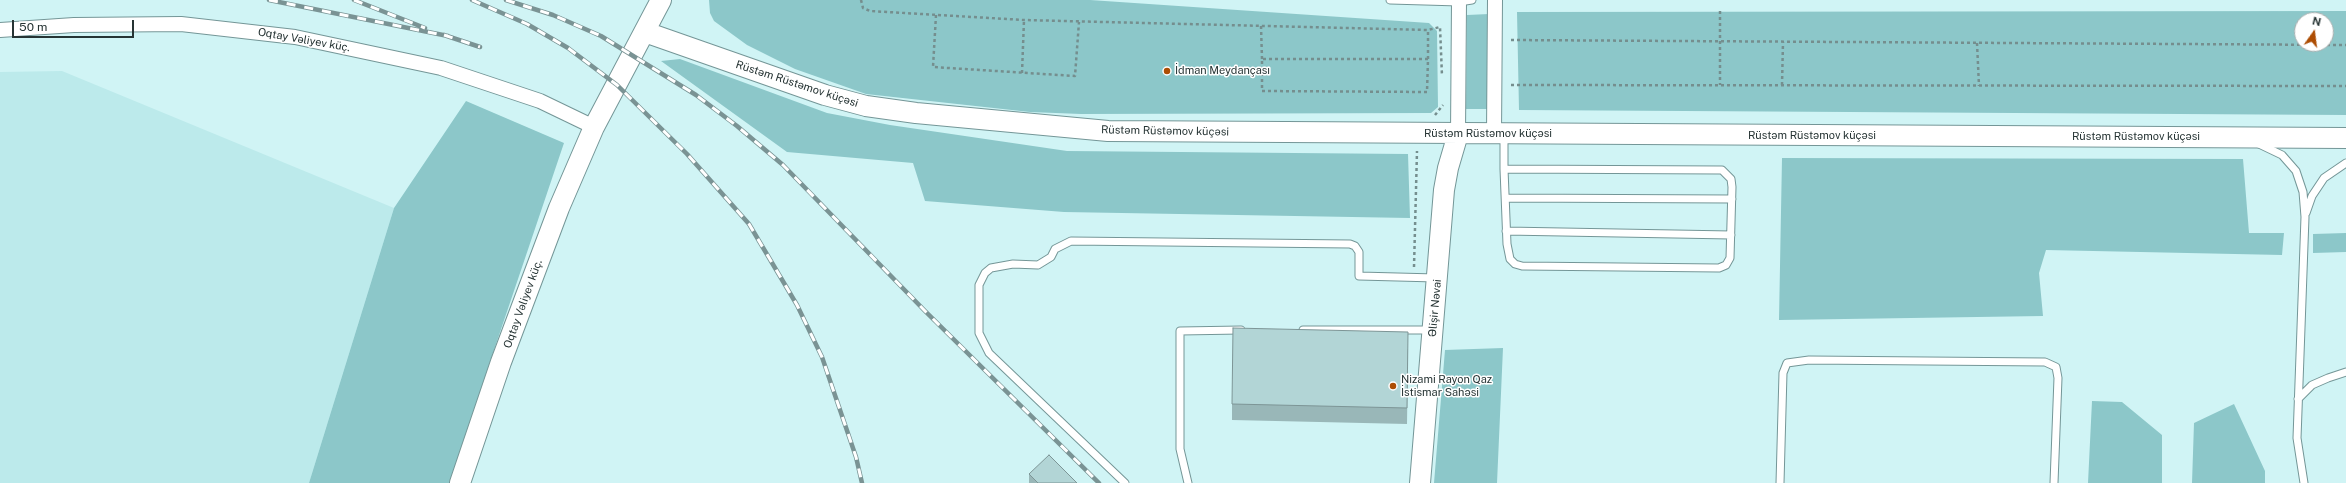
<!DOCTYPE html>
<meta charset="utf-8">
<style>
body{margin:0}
#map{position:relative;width:2346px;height:483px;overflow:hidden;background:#d0f4f5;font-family:"Public Sans",sans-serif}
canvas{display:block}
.north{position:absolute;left:2294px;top:12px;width:40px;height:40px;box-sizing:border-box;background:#fff;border:1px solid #a8aeae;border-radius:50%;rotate:14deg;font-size:11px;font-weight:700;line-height:16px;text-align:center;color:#263434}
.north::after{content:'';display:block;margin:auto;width:14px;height:18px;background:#ad4d03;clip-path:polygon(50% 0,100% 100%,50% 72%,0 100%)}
.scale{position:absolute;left:12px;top:20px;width:122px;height:18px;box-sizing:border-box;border:2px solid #263434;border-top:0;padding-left:5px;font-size:12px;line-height:14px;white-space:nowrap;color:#263434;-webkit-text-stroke:3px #fff;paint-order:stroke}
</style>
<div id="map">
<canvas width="2346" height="483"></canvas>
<div class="north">N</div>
<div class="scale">50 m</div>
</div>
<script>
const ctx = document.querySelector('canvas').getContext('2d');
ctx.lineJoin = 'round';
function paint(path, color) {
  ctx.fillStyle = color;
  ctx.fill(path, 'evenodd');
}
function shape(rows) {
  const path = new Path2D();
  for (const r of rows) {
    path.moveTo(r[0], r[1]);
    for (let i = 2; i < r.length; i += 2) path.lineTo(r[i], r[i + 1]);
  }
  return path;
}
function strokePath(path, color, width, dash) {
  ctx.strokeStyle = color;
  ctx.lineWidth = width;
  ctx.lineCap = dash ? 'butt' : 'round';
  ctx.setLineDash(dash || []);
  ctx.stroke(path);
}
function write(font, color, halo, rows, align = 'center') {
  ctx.font = font + ' "Public Sans",sans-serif';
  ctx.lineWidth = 3;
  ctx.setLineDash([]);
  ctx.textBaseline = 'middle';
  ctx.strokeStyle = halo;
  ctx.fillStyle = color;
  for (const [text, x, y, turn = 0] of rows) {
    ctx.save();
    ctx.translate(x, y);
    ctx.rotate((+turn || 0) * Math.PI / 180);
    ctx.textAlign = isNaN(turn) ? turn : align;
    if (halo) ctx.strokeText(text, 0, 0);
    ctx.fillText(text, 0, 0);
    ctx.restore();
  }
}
paint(shape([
 [62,71,394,208,309,483,0,483,0,72]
]), '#bceaeb');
paint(shape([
 [709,0,1090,0,1429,23,1437,31,1438,107,1431,113,1081,114,1030,112,866,94,795,69,747,45,714,21,710,13],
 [2346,11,2346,115,1519,110,1517,12],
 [2302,20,2326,20,2326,44,2302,44],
 [1489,14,1488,109,1466,109,1467,15],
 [680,59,827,113,890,125,1067,151,1408,154,1410,218,1064,212,925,201,913,163,787,152,661,61],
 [466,101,564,143,449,483,309,483,394,208],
 [1782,158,2243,159,2249,233,2284,233,2282,255,2046,250,2039,273,2043,316,1779,320],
 [2346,233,2346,252,2313,253,2313,234],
 [1503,348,1497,483,1434,483,1445,350],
 [2092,401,2122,402,2162,435,2162,483,2088,483],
 [2234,404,2265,471,2265,483,2192,483,2194,423]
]), '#8cc7c9');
const lane = shape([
 [1390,0,1459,2,1472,0],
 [2259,144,2282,155,2296,171,2303,192,2305,217,2297,438,2304,483],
 [1504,169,1507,244,1510,259,1515,264,1522,266,1719,268,1726,265,1730,258,1732,187,1731,179,1722,170,1504,169,1504,135],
 [1506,198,1732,199],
 [2306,213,2312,196,2324,178,2346,163],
 [1506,231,1731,235],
 [1303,330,1431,330],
 [2298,399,2312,385,2328,378,2346,372],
 [1125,483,989,353,979,333,979,285,985,273,991,268,1013,264,1038,265,1051,257,1055,249,1071,241,1350,244,1355,246,1359,252,1359,276,1436,278],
 [1188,483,1180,449,1180,331,1241,330],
 [1780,483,1783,373,1787,363,1809,360,2045,362,2056,367,2058,378,2054,483]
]);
const street = shape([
 [0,30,74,25,181,24,295,37,441,68,540,101,594,127],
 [1458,134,1459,2],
 [1494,134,1495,0]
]);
const secondary = shape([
 [645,32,825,95,866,106,916,113,1108,131,2346,138],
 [460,483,501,362,559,208,594,127,661,0],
 [1420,483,1444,190,1448,168,1458,134]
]);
strokePath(lane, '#749697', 9);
strokePath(street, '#749697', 16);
strokePath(secondary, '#749697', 22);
strokePath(shape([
 [861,0,863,8,870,11,1024,20,1428,30,1440,27,1442,76],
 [1720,11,1720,85],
 [936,15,933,67,1075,76,1079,22],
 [1261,26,1262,59],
 [1511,40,2346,45],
 [1977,43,1979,86],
 [1428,59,1262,59,1262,91,1427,92,1428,59,1428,30],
 [1022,73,1024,20],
 [1511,85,2346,86],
 [1782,85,1783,42],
 [1435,115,1443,105],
 [1414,267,1417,151]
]), '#758e8e', 2.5, [3, 3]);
strokePath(lane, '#fff', 7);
strokePath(street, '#fff', 14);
strokePath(secondary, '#fff', 20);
const rail = shape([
 [269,0,448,36],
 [354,0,425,28],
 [472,0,527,24,568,48,617,85,687,154,749,224,797,305,822,357,856,457,862,483],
 [506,0,553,15,601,36,696,95,737,126,783,165,925,311,1099,483],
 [444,35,480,47]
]);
strokePath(rail, '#7a9394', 4.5);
strokePath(rail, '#fff', 3, [9]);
paint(shape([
 [1408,349,1407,424,1232,420,1232,404],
 [1029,474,1077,483,1029,483]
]), '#99b7b8');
const building = shape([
 [1233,328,1408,332,1407,408,1232,404,1233,328],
 [1049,455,1077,483,1038,483,1029,474,1049,455]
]);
paint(building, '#b2d5d6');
strokePath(building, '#7d9596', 1);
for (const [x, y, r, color] of [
 [1167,71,4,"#ad4d03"],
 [1393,386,4,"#ad4d03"]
]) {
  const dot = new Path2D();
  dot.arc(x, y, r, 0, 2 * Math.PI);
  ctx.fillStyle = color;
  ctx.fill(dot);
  strokePath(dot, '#fff', 1.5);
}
write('11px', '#263434', '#fff', [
 ["Oqtay Vəliyev küç.",304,40,10],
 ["Rüstəm Rüstəmov küçəsi",797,84,18],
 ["Rüstəm Rüstəmov küçəsi",1165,131,1],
 ["Rüstəm Rüstəmov küçəsi",1488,134],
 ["Rüstəm Rüstəmov küçəsi",1812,136],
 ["Rüstəm Rüstəmov küçəsi",2136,137],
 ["Oqtay Vəliyev küç.",523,304,-70],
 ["Əlişir Nəvai",1435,308,-85]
]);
write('11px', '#263434', '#fff', [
 ["İdman Meydançası",1175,71],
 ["Nizami Rayon Qaz",1401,380],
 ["İstismar Sahəsi",1401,393]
], 'left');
</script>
